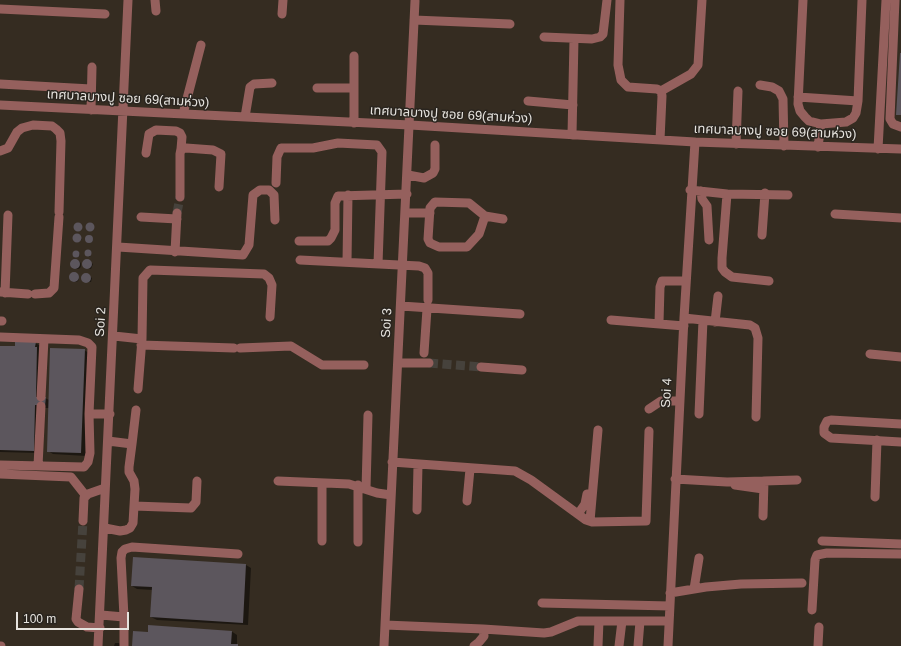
<!DOCTYPE html>
<meta charset="utf-8">
<style>
body{margin:0}
#map{position:relative;width:901px;height:646px;overflow:hidden;background:#2a251f;font-family:Helvetica,sans-serif}
canvas{display:block}
.scale{position:absolute;left:16px;top:612px;width:113px;height:18px;box-sizing:border-box;border:2px solid #e6e3de;border-top:0;padding-left:5px;font-size:12px;line-height:14px;white-space:nowrap;color:#e6e3de;-webkit-text-stroke:3px #2a251f;paint-order:stroke}
</style>
<div id="map">
<canvas width="901" height="646"></canvas>
<div class="scale">100 m</div>
</div>
<script>
const ctx = document.querySelector('canvas').getContext('2d');
ctx.lineJoin = 'round';
function paint(path, color) {
  ctx.fillStyle = color;
  ctx.fill(path, 'evenodd');
}
function shape(rows) {
  const path = new Path2D();
  for (const r of rows) {
    if (r.length === 3) {
      path.moveTo(r[0] + r[2], r[1]);
      path.arc(r[0], r[1], r[2], 0, 2 * Math.PI);
      continue;
    }
    path.moveTo(r[0], r[1]);
    for (let i = 2; i < r.length; i += 2) path.lineTo(r[i], r[i + 1]);
  }
  return path;
}
function strokePath(path, color, width, dash) {
  ctx.strokeStyle = color;
  ctx.lineWidth = width;
  ctx.lineCap = dash ? 'butt' : 'round';
  ctx.setLineDash(dash || []);
  ctx.stroke(path);
}
function write(font, color, halo, rows, align = 'center') {
  ctx.font = font + ' Helvetica,"Noto Sans Thai",sans-serif';
  ctx.lineWidth = 3;
  ctx.setLineDash([]);
  ctx.textBaseline = 'middle';
  ctx.strokeStyle = halo;
  ctx.fillStyle = color;
  for (const [text, x, y, turn = 0] of rows) {
    ctx.save();
    ctx.translate(x, y);
    ctx.rotate((+turn || 0) * Math.PI / 180);
    ctx.textAlign = isNaN(turn) ? turn : align;
    if (halo) ctx.strokeText(text, 0, 0);
    ctx.fillText(text, 0, 0);
    ctx.restore();
  }
}
paint(shape([
 [0,0,901,0,901,646,0,646]
]), '#352c21');
paint(shape([
 [77,224,82,226,81,230,75,228],
 [89,224,94,228,91,231,87,227],
 [77,236,82,239,79,242,74,239],
 [87,236,93,238,92,242,86,240],
 [76,251,80,254,79,257,74,254],
 [87,251,91,253,90,257,85,254],
 [87,260,93,264,91,269,83,266,85,261],
 [77,265,4],
 [75,278,4],
 [85,274,92,278,91,282,83,281,82,278],
 [35,343,41,346,45,398,49,400,84,350,89,353,86,456,53,454,48,451,49,408,40,408,39,453,0,452,0,347,16,347],
 [134,558,246,565,251,568,248,625,157,620,151,617,153,590,137,589,132,586],
 [231,631,237,635,237,646,133,646,149,633],
 [115,643,119,643,122,646,114,646]
]), '#0007');
paint(shape([
 [900,53,901,53,901,115,896,115],
 [78,227,4.5],
 [90,227,4.5],
 [77,238,4.5],
 [89,239,4],
 [88,253,3.5],
 [76,254,3.5],
 [75,264,5],
 [87,264,5],
 [74,277,5],
 [86,278,5],
 [15,341,36,342,35,347,37,347,36,397,46,397,45,406,35,405,34,451,0,450,0,346,15,346],
 [50,348,85,349,81,453,47,452],
 [133,557,246,564,243,623,150,617,152,587,131,586],
 [148,625,232,631,231,644,238,644,238,646,132,646,133,631,148,632]
]), '#5c565d');
strokePath(shape([
 [177,213,180,197],
 [429,363,481,367],
 [79,589,83,521]
]), '#46423c', 9, [9, 4.5]);
strokePath(shape([
 [155,0,156,11],
 [620,0,618,65,621,80,628,87,657,89,661,91,662,96,660,140],
 [803,0,798,104,800,111,805,117,809,121,821,124,818,147],
 [895,0,890,119,893,124,901,127],
 [0,9,105,14],
 [282,14,283,0],
 [414,20,510,24],
 [544,37,592,39,600,37,603,34,607,0],
 [0,84,91,89],
 [760,85,772,87,779,91,783,99,784,146],
 [317,88,354,88],
 [661,91,691,74,698,65,702,0],
 [798,97,858,101],
 [528,101,573,105],
 [0,105,410,125,695,142,901,149],
 [91,110,92,67],
 [183,114,201,45],
 [245,117,250,87,254,84,272,83],
 [354,123,354,56],
 [821,124,846,122,853,118,856,113,858,101,862,0],
 [572,135,574,39],
 [736,144,738,91],
 [878,149,886,0],
 [0,151,8,148,17,132,22,128,33,125,52,126,56,129,60,133,61,141,59,212],
 [146,153,149,134,156,130,176,131,180,133,182,137,181,149],
 [408,175,424,178,433,173,435,169,435,145],
 [276,183,277,157,281,148,313,148,338,143,377,145,382,152,378,264],
 [690,190,727,194,722,258,722,268,725,272,732,277,769,281],
 [701,191,702,199,707,206,709,240],
 [727,194,788,195],
 [180,197,180,154,181,149,186,148,213,150,221,154,219,187],
 [406,213,430,213],
 [835,214,901,218],
 [485,216,479,234,467,247,439,247,430,243,428,239,430,208,435,202,469,203,485,216,503,219],
 [141,217,177,219],
 [762,235,765,193],
 [299,241,328,241,331,238,335,230,335,203,338,196,407,194],
 [118,247,243,255,249,245,253,195,260,190,269,190,274,195,275,220],
 [175,252,177,213],
 [300,260,419,266,425,268,428,273,428,300],
 [347,262,348,195],
 [0,292,28,294],
 [5,293,8,215],
 [35,294,49,293,54,288,59,217],
 [401,306,520,314],
 [684,318,750,325,755,328,758,338,756,417],
 [611,320,684,326],
 [0,321,2,321],
 [715,322,718,296],
 [659,323,660,287,662,281,685,281],
 [114,336,142,339,138,389],
 [0,337,79,340,88,343,92,347,89,414,110,414],
 [142,339,143,278,150,270,264,274,269,278,272,285,270,317],
 [141,345,234,348],
 [240,348,291,346,322,365,364,365],
 [424,353,427,309],
 [870,354,901,357],
 [399,363,429,363],
 [481,367,522,370],
 [41,397,44,339],
 [649,409,661,401,680,401],
 [699,414,703,320],
 [901,424,831,420,827,421,824,427,824,433,831,438,901,442],
 [132,444,136,410],
 [392,462,515,471,531,480,586,520,592,522,646,521,649,431],
 [0,465,84,467,88,462,90,453,89,414],
 [38,466,41,406],
 [0,474,71,477,86,496],
 [675,479,727,482,764,481],
 [278,481,349,484,377,493,391,495],
 [735,485,763,489],
 [366,489,368,415],
 [875,497,877,440],
 [467,501,470,469],
 [134,506,191,508,196,502,197,481],
 [417,510,418,465],
 [578,514,585,504,587,494],
 [763,516,764,481,797,480],
 [83,521,84,498,88,494,105,488],
 [590,521,598,430],
 [105,528,120,531,126,530,130,528,133,523,135,489,134,481,129,472,129,467,132,444,108,441],
 [322,541,322,483],
 [822,541,901,544],
 [358,542,358,485],
 [79,589,76,619,78,622,87,627,100,628],
 [694,589,699,558],
 [670,593,706,587,741,584,802,583],
 [542,603,670,606],
 [812,610,815,560,817,555,827,553,901,554],
 [101,615,124,617,121,558,122,552,125,549,132,547,238,554],
 [385,625,483,629],
 [0,646,1,646],
 [98,646,128,0],
 [124,646,124,617],
 [384,646,415,1],
 [474,646,479,642,484,636,483,629,544,633,551,632,578,621,669,621],
 [598,646,599,621],
 [619,646,622,621],
 [638,646,640,621],
 [668,646,684,318,695,142],
 [818,646,819,627]
]), '#95605d', 9);
write('13px', '#e6e3de', '#2a251f', [
 ["เทศบาลบางปู ซอย 69(สามห่วง)",128,99,3],
 ["เทศบาลบางปู ซอย 69(สามห่วง)",451,115,3],
 ["เทศบาลบางปู ซอย 69(สามห่วง)",775,132,2],
 ["Soi 2",101,322,-87],
 ["Soi 3",387,323,-87],
 ["Soi 4",667,393,-87]
]);
</script>
